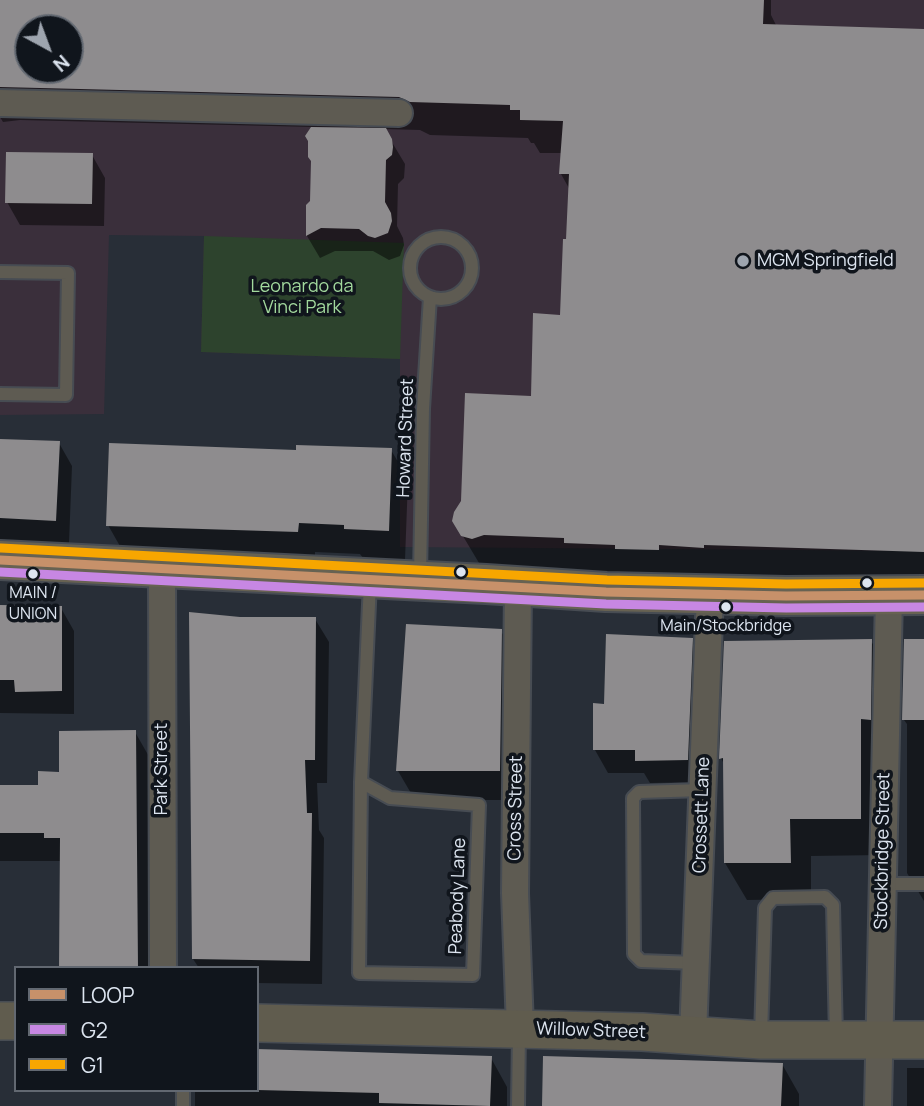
<!DOCTYPE html>
<style>
body{margin:0}
#map{position:relative;width:924px;height:1106px;overflow:hidden;background:#282e37;font-family:Manrope,sans-serif}
canvas{display:block}
.legend{position:absolute;left:14px;top:966px;width:245px;height:126px;box-sizing:border-box;background:#10151c;border:2px solid #626871;margin:0;padding:9px 12px;list-style:none;font-size:21px;color:#dde5f0}
.legend li{display:flex;align-items:center;gap:14px;height:35px}
.legend b{width:35px;border:2px solid #626871}
.north{position:absolute;left:14px;top:14px;width:70px;height:70px;box-sizing:border-box;background:#10151c;border:2px solid #626871;border-radius:50%;rotate:139deg;font-size:19px;font-weight:700;line-height:28px;text-align:center;color:#dde5f0}
.north::after{content:'';display:block;margin:auto;width:24px;height:32px;background:#9ea5af;clip-path:polygon(50% 0,100% 100%,50% 72%,0 100%)}
</style>
<div id="map">
<canvas width="924" height="1106"></canvas>
<ul class="legend">
<li><b style="height:9px;background:#c7916a"></b>LOOP</li>
<li><b style="height:9px;background:#c787e3"></b>G2</li>
<li><b style="height:9px;background:#f7a600"></b>G1</li>
</ul>
<div class="north">N</div>
</div>
<script>
const ctx = document.querySelector('canvas').getContext('2d');
ctx.lineJoin = 'round';
function paint(path, color) {
  ctx.fillStyle = color;
  ctx.fill(path, 'evenodd');
}
function shape(rows) {
  const path = new Path2D();
  for (const r of rows) {
    if (r.length === 3) {
      path.moveTo(r[0] + r[2], r[1]);
      path.arc(r[0], r[1], r[2], 0, 2 * Math.PI);
      continue;
    }
    path.moveTo(r[0], r[1]);
    for (let i = 2; i < r.length; i += 2) path.lineTo(r[i], r[i + 1]);
  }
  return path;
}
function strokePath(path, color, width, dash) {
  ctx.strokeStyle = color;
  ctx.lineWidth = width;
  ctx.lineCap = dash ? 'butt' : 'round';
  ctx.setLineDash(dash || []);
  ctx.stroke(path);
}
function write(font, color, halo, rows, align = 'center') {
  ctx.font = font + ' Manrope,sans-serif';
  ctx.lineWidth = 7;
  ctx.setLineDash([]);
  ctx.textBaseline = 'middle';
  ctx.strokeStyle = halo;
  ctx.fillStyle = color;
  for (const [text, x, y, turn = 0] of rows) {
    ctx.save();
    ctx.translate(x, y);
    ctx.rotate((+turn || 0) * Math.PI / 180);
    ctx.textAlign = isNaN(turn) ? turn : align;
    if (halo) ctx.strokeText(text, 0, 0);
    ctx.fillText(text, 0, 0);
    ctx.restore();
  }
}
paint(shape([
 [0,0,924,0,924,551,400,547,400,359,201,352,204,236,109,235,104,414,0,415],
 [28,28,70,28,70,70,28,70]
]), '#3a2f3b');
paint(shape([
 [204,236,404,243,400,359,201,352]
]), '#2d432d');
paint(shape([
 [0,0,771,0,771,15,777,27,924,31,924,583,585,575,582,571,482,568,454,521,532,397,561,316,570,190,561,174,562,153,540,153,534,143,531,143,528,138,430,135,420,130,384,129,405,164,404,178,398,184,397,226,403,238,404,245,400,256,389,260,373,251,335,251,320,258,307,236,308,205,312,202,313,127,20,120,3,122,0,117],
 [28,28,70,28,70,70,28,70],
 [92,155,105,178,104,226,20,225,7,202],
 [0,440,59,443,72,466,69,543,0,540],
 [391,450,408,479,405,560,363,558,360,554,315,552,315,561,125,555,108,525,298,452],
 [0,607,61,608,74,631,74,714,0,713],
 [239,618,315,619,329,642,327,783,317,783,319,830,324,838,322,984,257,983,257,968,199,968,193,959],
 [501,631,518,661,517,800,415,800,398,771],
 [692,640,705,663,700,782,650,783,644,773,608,773,595,750],
 [924,640,924,901,907,873,907,724,904,720],
 [871,641,893,678,882,855,811,856,811,899,747,900,725,863,724,764,721,758],
 [135,732,151,760,153,968,61,968,62,865,60,861,0,861,0,786,40,787],
 [257,1051,491,1058,507,1087,507,1106,195,1106,195,1090,257,1090],
 [782,1064,799,1094,799,1106,543,1106],
 [907,1068,924,1068,924,1106,907,1106]
]), '#0007');
paint(shape([
 [0,0,764,0,763,24,924,29,924,552,704,545,704,548,659,545,659,550,615,549,615,545,564,543,564,538,484,535,472,539,461,536,452,521,454,512,461,501,465,393,531,396,533,313,560,315,563,239,566,239,569,174,559,174,563,121,520,120,520,110,510,110,510,105,410,102,399,97,0,87],
 [28,28,70,28,70,70,28,70],
 [311,127,386,128,392,139,393,147,392,155,386,160,385,202,391,213,392,221,388,233,375,238,368,236,359,229,321,228,306,236,306,205,310,201,311,161,308,157,308,141,305,136],
 [6,152,93,153,92,204,5,203],
 [0,439,60,441,56,521,0,518],
 [109,443,296,450,296,445,392,448,389,531,344,529,344,525,299,523,298,532,106,526],
 [0,605,62,606,62,691,15,692,14,680,0,680],
 [189,612,240,617,316,617,315,760,305,760,307,813,312,813,310,961,192,959],
 [406,624,502,629,500,771,396,771],
 [606,634,693,638,688,760,635,761,635,750,593,750,593,703,604,704],
 [872,639,871,720,861,719,861,819,790,819,791,863,724,863,723,758,719,759,724,641],
 [904,639,924,639,924,720,902,720],
 [136,730,138,968,59,968,60,838,44,838,44,833,0,833,0,785,38,785,38,771,59,772,59,731],
 [257,1049,492,1056,490,1106,379,1103,379,1093,257,1090],
 [543,1056,783,1063,781,1106,542,1106]
]), '#8e8c8e');
const lane = shape([
 [441,268,31],
 [0,272,68,273,66,395,0,394],
 [420,576,423,409,430,297],
 [361,782,390,798,479,805,473,975,359,973,361,782,370,582],
 [882,884,924,884],
 [696,963,641,961,634,954,633,798,639,792,703,790],
 [761,1035,765,908,773,898,825,897,833,905,836,1037],
 [183,1106,183,1090],
 [518,1106,519,1032]
]);
const street = shape([
 [0,103,399,113],
 [162,569,163,968],
 [518,587,515,893,520,1028],
 [693,1035,710,594],
 [878,1106,889,596]
]);
const secondary = shape([
 [0,1021,16,1021],
 [257,1023,642,1032,761,1040,924,1040]
]);
const primary = shape([
 [0,560,486,584,606,592,786,596,924,595]
]);
strokePath(lane, '#474c53', 16);
strokePath(street, '#474c53', 30);
strokePath(secondary, '#474c53', 40);
strokePath(primary, '#474c53', 42);
strokePath(lane, '#5e5b52', 12);
strokePath(street, '#5e5b52', 26);
strokePath(secondary, '#605c4e', 37);
strokePath(primary, '#676252', 38);
strokePath(shape([
 [0,560,606,592,786,596,924,595]
]), '#c7916a', 9);
strokePath(shape([
 [0,572,606,604,786,608,924,607]
]), '#c787e3', 9);
strokePath(shape([
 [1,548,607,580,786,584,924,583]
]), '#f7a600', 9);
for (const [x, y, r, color] of [
 [743,261,7,"#9ea5af"],
 [461,572,6,"#dde5f0"],
 [33,574,6,"#dde5f0"],
 [867,583,6,"#dde5f0"],
 [726,607,6,"#dde5f0"]
]) {
  const dot = new Path2D();
  dot.arc(x, y, r, 0, 2 * Math.PI);
  ctx.fillStyle = color;
  ctx.fill(dot);
  strokePath(dot, '#10151c', 2.5);
}
write('16px', '#dde5f0', '#10151c', [
 ["MAIN /",33,594],
 ["UNION",33,615],
 ["Main/Stockbridge",726,627]
]);
write('18px', '#dde5f0', '#10151c', [
 ["MGM Springfield",757,261]
], 'left');
write('18px', '#a2d99d', '#10151c', [
 ["Leonardo da",302,287],
 ["Vinci Park",302,308]
]);
write('18px', '#dde5f0', '#10151c', [
 ["Howard Street",406,438,-88],
 ["Park Street",162,769,-90],
 ["Cross Street",516,808,-89],
 ["Crossett Lane",702,815,-88],
 ["Stockbridge Street",883,851,-89],
 ["Peabody Lane",458,896,-88],
 ["Willow Street",591,1031,2]
]);
</script>
